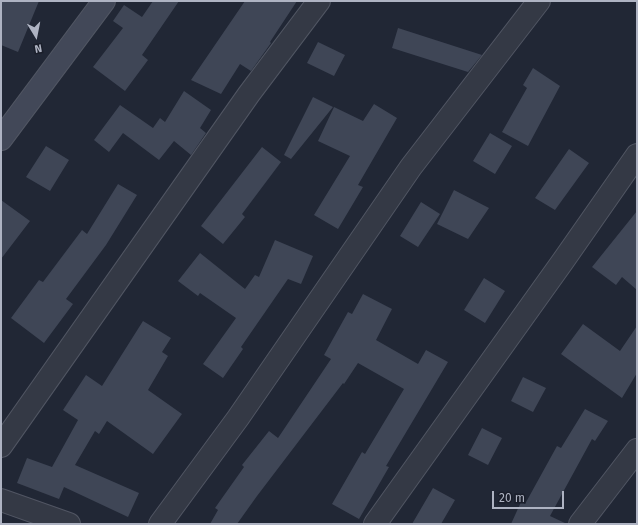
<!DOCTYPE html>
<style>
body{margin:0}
#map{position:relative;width:638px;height:525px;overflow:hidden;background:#212735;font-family:"Fira Sans",sans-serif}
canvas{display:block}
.frame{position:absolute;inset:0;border:2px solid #aeb3c2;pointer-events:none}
.north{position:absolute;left:16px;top:16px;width:40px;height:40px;-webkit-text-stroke:3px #1a1e2a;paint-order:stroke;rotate:170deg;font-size:11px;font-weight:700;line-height:16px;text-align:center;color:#aeb3c2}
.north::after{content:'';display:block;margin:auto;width:14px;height:18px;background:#aeb3c2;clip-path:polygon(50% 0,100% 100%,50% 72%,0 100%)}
.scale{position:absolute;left:492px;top:491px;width:72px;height:18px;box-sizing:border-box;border:2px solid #aeb3c2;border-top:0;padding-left:5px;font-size:12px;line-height:14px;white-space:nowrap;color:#aeb3c2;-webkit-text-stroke:3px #1a1e2a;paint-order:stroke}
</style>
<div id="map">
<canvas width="638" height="525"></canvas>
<div class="frame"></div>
<div class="north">N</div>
<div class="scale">20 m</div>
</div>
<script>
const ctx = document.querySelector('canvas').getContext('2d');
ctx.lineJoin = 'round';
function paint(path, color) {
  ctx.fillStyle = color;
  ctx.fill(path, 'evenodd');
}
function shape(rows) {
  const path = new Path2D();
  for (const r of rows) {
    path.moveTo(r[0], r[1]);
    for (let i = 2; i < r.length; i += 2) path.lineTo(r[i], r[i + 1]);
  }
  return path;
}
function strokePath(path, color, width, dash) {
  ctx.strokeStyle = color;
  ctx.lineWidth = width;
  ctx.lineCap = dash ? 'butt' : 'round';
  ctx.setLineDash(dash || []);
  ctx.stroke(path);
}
paint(shape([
 [1,1,39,1,18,52,1,45],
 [153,1,179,1,142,55,148,60,125,91,93,67,123,28,113,21,124,5,142,17],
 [245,1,297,1,270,42,271,43,251,71,240,64,221,94,191,80],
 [398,28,482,55,468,72,392,48],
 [318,42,345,55,334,76,307,63],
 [533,68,560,86,528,146,502,132,527,88,523,85],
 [184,91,211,110,200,128,206,133,191,155,174,141,159,160,123,133,109,152,94,140,120,105,153,128,160,118,165,122],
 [313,97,333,107,291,159,284,155],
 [374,104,397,118,358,185,363,187,338,229,314,215,350,156,318,141,334,107,363,121],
 [490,133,512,146,495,174,473,161],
 [46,146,69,160,50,191,26,177],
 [262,147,281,162,242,214,245,217,223,244,201,226],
 [569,149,589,163,555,210,535,198],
 [118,184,137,195,106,245,66,299,73,304,44,343,11,318,39,280,43,282,82,230,87,234],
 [454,190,489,208,468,239,437,224],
 [1,200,30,221,1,259],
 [421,202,440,214,418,247,400,236],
 [637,211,637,290,622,277,616,285,592,267],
 [275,240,313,256,301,284,288,279,241,347,243,349,223,378,203,364,236,318,200,293,198,296,178,281,200,253,245,289,255,275,259,277],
 [484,278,505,291,485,323,464,310],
 [363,294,392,309,376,340,418,364,426,350,448,362,386,466,389,467,359,519,332,504,362,452,365,454,404,389,358,363,344,384,343,383,257,496,237,524,210,524,218,510,215,508,244,467,242,465,269,431,278,438,331,359,324,355,348,312,352,314],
 [143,321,171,338,162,352,168,356,148,390,182,414,153,454,107,421,99,434,95,431,75,465,139,493,128,517,64,487,59,499,17,483,27,458,52,467,78,420,63,410,86,375,102,386],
 [583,324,620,351,637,326,637,373,622,398,561,354],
 [523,377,546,388,533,412,511,401],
 [585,409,608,421,595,441,592,439,550,516,567,524,511,524,521,502,525,504,557,446,561,448],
 [482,428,502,438,488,465,468,455],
 [433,488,455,500,441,524,412,524]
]), '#3f4656');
const street = shape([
 [1,446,249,94,319,1],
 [1,500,69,524],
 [160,524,238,418,411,167,539,1],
 [375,524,563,261,637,155],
 [580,524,637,450]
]);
const secondary = shape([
 [1,139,104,1]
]);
strokePath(street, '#515663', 24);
strokePath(secondary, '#515663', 24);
strokePath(street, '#343945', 22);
strokePath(secondary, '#424858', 22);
</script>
